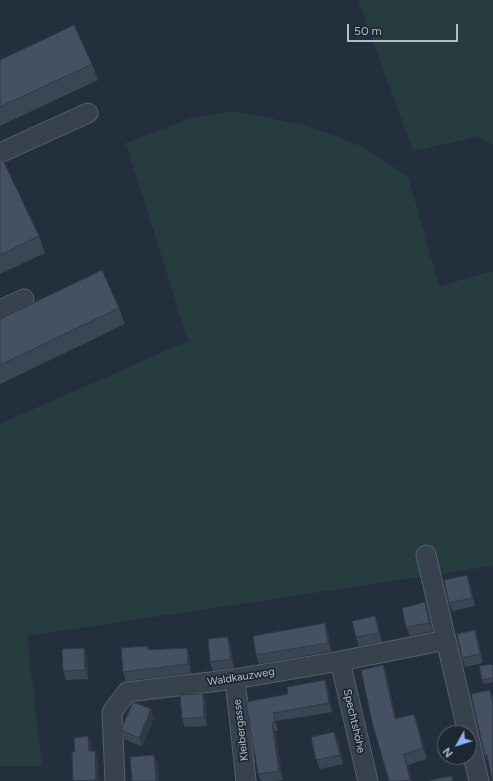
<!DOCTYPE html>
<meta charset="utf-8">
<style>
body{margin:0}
#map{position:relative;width:493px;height:781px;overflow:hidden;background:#242f3e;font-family:Figtree,sans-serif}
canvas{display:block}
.north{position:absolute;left:437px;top:725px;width:40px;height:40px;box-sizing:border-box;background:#1d2633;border:1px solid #59626f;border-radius:50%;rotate:231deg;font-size:11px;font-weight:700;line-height:16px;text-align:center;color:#b4bcc9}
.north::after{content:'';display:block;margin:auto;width:14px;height:18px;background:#8ab4f8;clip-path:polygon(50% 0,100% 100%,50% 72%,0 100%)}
.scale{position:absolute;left:347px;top:24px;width:111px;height:18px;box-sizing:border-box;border:2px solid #b4bcc9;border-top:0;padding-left:5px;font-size:12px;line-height:14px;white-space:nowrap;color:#b4bcc9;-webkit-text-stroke:3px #1d2633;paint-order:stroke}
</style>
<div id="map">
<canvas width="493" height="781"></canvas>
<div class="north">N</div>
<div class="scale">50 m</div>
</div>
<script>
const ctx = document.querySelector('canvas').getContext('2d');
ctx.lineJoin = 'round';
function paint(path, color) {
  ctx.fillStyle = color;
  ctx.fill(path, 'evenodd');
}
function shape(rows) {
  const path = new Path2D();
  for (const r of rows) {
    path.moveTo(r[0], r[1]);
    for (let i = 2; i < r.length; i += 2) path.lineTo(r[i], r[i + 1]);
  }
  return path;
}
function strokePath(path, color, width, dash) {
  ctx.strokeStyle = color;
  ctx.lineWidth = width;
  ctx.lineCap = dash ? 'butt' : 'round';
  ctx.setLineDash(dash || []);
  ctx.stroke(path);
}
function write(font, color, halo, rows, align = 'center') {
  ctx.font = font + ' Figtree,sans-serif';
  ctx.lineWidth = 3.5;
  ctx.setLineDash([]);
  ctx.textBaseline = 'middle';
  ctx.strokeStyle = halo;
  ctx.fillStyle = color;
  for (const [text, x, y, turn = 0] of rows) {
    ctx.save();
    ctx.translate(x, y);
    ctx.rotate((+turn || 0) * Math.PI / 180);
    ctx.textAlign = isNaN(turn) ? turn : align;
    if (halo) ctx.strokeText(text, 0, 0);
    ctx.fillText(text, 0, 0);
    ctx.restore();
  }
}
paint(shape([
 [358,0,493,0,493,145,477,137,413,151],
 [232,111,305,125,359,145,408,176,439,286,493,271,493,566,27,636,42,766,0,766,0,424,188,341,126,143,189,119]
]), '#263c3f');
const minor = shape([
 [0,153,88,113],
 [0,310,24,299],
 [426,555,446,640],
 [340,661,368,781],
 [235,679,246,781],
 [469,738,479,781],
 [115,781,112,712,127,692,235,679,340,661,446,640,468,733]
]);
strokePath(minor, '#565f6c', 21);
strokePath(minor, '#38414e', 19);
paint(shape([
 [0,60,92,64,98,80,0,126],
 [0,159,39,236,45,253,0,274],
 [119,308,125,324,0,384,0,319],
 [470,584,475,606,452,611,449,603],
 [428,611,433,631,410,636,406,627],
 [325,623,328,632,331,651,259,664,256,655],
 [378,625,382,642,359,646,356,637],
 [475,630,478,639,483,663,465,667,462,658],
 [228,637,231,646,234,668,213,671,210,662],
 [84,648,87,657,88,679,66,680,63,671],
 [187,648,190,657,191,673,126,681,123,672,149,650],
 [493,664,493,682,484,684,482,680],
 [383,665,387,676,396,718,414,714,418,725,427,759,408,765,412,781,389,781],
 [328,688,332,712,276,721,278,731,275,731,283,780,273,781,261,781,258,774,246,702,288,694],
 [490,690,493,698,493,781,489,764,485,756],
 [203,694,206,702,207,726,185,727,182,719],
 [154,718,142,747,124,739,121,730],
 [334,732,338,740,343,764,320,769,316,760]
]), '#3b4654');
paint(shape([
 [467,575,470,584,475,606,472,598],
 [425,602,428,611,433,631,429,623],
 [375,616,378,625,382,642,379,633],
 [325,623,328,632,331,651,328,643],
 [475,630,478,639,483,663,480,654],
 [228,637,231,646,234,668,231,659],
 [84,648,87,657,88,679,85,670],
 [187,648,190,657,191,673,188,664],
 [383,665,387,676,399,730,395,719],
 [325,680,328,688,332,712,329,703],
 [490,690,493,698,493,705],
 [203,694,206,702,207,726,204,717],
 [151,709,154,718,142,747,139,738],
 [273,713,276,721,278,731,275,722],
 [414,714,418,725,427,759,423,748],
 [272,723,275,731,283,780,279,771],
 [334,732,338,740,343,764,340,755],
 [88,736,91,744,92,759,89,751],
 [95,751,98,759,99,781,97,781,96,780],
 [404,754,408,765,412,781,411,781],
 [154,755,158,764,159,781,156,781]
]), '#303945');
const building = shape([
 [74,25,92,64,0,107,0,60,74,25],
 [2,158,39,236,0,255,0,159,2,158],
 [102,270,119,308,0,365,0,319,102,270],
 [467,575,472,598,449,603,444,580,467,575],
 [425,602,429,623,406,627,402,608,425,602],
 [375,616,379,633,356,637,352,621,375,616],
 [325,623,328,643,256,655,253,636,325,623],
 [475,630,480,654,462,658,457,634,475,630],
 [228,637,231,659,210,662,208,639,228,637],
 [148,646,148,650,187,648,188,664,123,672,121,648,148,646],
 [84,648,85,670,63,671,62,649,84,648],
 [493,664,493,678,482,680,479,666,493,664],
 [383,665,395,719,414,714,423,748,404,754,410,780,404,781,389,781,372,722,361,670,383,665],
 [325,680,329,703,273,713,275,722,272,723,279,771,258,774,246,702,288,694,287,687,325,680],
 [490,690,493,705,493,781,492,781,487,755,485,756,471,694,490,690],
 [203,694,204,717,182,719,180,695,203,694],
 [133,702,151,709,139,738,121,730,133,702],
 [334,732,340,755,316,760,311,737,334,732],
 [88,736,89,751,95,751,96,780,73,781,72,752,75,752,74,738,88,736],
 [154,755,156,781,132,781,130,757,154,755],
 [452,776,453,781,430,781,430,780,452,776]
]);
paint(building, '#455162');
strokePath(building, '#303945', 1);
write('11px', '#b4bcc9', '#1d2633', [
 ["Waldkauzweg",241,677,-9],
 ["Spechtshöhe",354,721,77],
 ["Kleibergasse",241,730,-97]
]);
</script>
